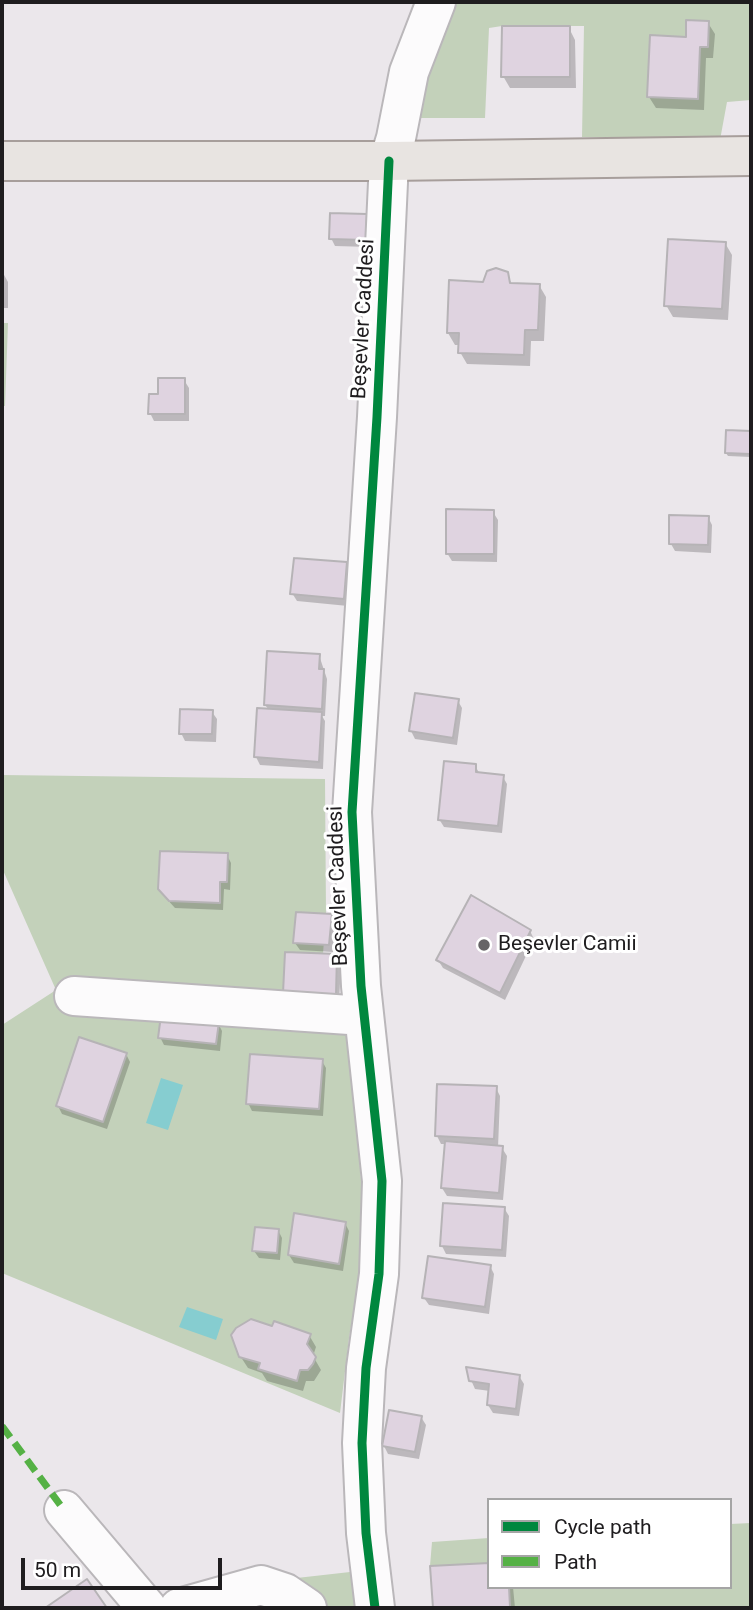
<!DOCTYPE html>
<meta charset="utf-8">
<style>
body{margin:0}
#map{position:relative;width:753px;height:1610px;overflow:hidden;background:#ebe7eb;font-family:Roboto,sans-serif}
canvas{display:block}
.frame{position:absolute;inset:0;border:4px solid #1f1d1f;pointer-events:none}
.legend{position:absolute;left:487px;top:1498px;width:245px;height:91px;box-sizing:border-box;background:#fff;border:2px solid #a5a5a5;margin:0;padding:9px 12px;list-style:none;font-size:21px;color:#1f1d1f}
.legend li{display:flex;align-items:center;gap:14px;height:35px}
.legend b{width:35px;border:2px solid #a5a5a5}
.scale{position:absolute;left:21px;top:1558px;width:201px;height:32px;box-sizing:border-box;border:4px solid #1f1d1f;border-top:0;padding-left:9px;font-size:21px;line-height:24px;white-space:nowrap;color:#1f1d1f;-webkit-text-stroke:5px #fff;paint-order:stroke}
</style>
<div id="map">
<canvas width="753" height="1610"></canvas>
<div class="frame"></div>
<ul class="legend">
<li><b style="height:9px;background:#00873e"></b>Cycle path</li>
<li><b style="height:9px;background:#55b145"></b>Path</li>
</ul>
<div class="scale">50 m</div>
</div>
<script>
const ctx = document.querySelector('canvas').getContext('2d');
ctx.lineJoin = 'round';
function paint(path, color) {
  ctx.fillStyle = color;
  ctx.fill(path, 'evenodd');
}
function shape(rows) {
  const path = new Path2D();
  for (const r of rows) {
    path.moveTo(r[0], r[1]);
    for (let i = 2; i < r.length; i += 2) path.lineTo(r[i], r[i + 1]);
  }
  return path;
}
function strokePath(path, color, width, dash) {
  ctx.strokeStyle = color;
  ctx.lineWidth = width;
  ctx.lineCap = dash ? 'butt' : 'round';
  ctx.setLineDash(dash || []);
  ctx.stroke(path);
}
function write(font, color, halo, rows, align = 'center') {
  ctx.font = font + ' Roboto,sans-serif';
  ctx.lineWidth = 6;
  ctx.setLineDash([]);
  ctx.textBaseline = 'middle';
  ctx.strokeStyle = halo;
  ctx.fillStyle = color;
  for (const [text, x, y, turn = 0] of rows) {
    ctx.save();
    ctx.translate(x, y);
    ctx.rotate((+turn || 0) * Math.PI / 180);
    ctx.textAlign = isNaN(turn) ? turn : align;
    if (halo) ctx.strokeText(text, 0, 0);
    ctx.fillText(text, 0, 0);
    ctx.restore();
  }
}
paint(shape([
 [436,2,751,2,751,100,727,102,720,140,582,137,584,26,502,26,489,28,485,118,400,118],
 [2,323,8,323,5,406,2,406],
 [2,775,325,779,326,914,320,994,350,1032,362,1194,362,1263,349,1338,340,1413,2,1273,2,1025,56,990,2,868],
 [751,1523,751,1608,510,1607,509,1587,730,1587,730,1524],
 [489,1538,489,1563,430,1566,432,1542],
 [350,1572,359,1608,179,1608,279,1580]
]), '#c3d1ba');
paint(shape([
 [161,1078,183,1085,168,1130,146,1123],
 [187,1307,223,1319,216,1340,179,1327]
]), '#86cdd0');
paint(shape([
 [708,23,715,34,713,58,706,58,704,110,656,108,649,97,687,38],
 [569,28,575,40,576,88,510,88,503,76],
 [366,216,371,224,370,247,335,246,331,238],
 [725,243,732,255,728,320,673,317,666,305],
 [2,246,3,273,8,282,8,308,2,308],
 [503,271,513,285,539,285,546,297,544,341,531,341,530,366,467,364,460,352,460,345,455,345,448,333],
 [184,380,189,388,189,421,154,421,150,413],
 [750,433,751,457,728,456,726,453],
 [493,512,498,520,497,562,452,561,447,553],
 [708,517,712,525,711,553,675,551,671,544],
 [346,564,351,572,348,606,297,601,292,593],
 [319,655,327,679,325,716,322,716,325,721,323,769,260,765,256,757,269,710,265,705],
 [458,701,462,708,457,745,415,739,411,731],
 [212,712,217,719,216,742,185,741,181,733],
 [475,766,480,774,503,777,507,784,502,833,444,827,439,819],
 [227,855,231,863,230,890,224,889,223,910,175,908,165,897,160,889],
 [331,916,335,923,333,952,300,950,295,943],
 [530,931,534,939,505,1000,443,968,438,960],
 [336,956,341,964,339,1002,290,1000],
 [218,1023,222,1031,220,1051,164,1045,160,1037],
 [126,1054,130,1062,107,1129,62,1114,58,1106],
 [322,1061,326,1068,323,1116,252,1111,248,1103],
 [496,1088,500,1096,498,1148,502,1148,507,1156,503,1200,447,1196,442,1188,446,1144,441,1144,437,1136],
 [504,1208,509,1216,506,1257,446,1254,442,1246],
 [345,1223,349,1231,343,1271,294,1263,289,1255],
 [278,1230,282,1238,280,1260,259,1258,254,1251],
 [490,1266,494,1274,489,1314,429,1305,424,1298],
 [309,1335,316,1347,313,1356,321,1370,314,1381,306,1381,303,1391,267,1381,262,1373,248,1368,235,1348,233,1336],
 [519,1376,524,1384,519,1416,493,1413,488,1405,490,1391,475,1389,471,1380],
 [421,1417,426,1425,419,1459,388,1454,384,1446],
 [432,1567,489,1587,513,1587,515,1608,434,1608]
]), '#0003');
const building = shape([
 [686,20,709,21,708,47,700,47,698,99,647,97,650,35,686,37,686,20],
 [502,26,570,26,570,77,501,77,502,26],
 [330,213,367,214,366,240,329,239,330,213],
 [668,239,726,242,722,309,664,306,668,239],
 [496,268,508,272,510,283,540,284,538,330,525,330,524,355,458,353,459,333,447,333,449,280,483,282,487,271,496,268],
 [158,378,185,378,185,414,148,414,149,394,158,394,158,378],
 [726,430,751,431,750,454,725,453,726,430],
 [446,509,494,510,494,554,446,554,446,509],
 [669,515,709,516,708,545,669,544,669,515],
 [294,558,347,562,344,599,290,594,294,558],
 [267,651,320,654,319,669,324,669,322,709,264,705,267,651],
 [415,693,459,699,453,738,409,731,415,693],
 [257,708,322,712,319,762,254,757,257,708],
 [180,709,213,710,212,734,179,734,180,709],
 [444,761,476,764,476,772,504,775,498,826,438,820,444,761],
 [160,851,228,853,227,882,220,882,220,903,169,901,158,889,160,851],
 [471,895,531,930,500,993,436,960,471,895],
 [296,912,332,914,329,945,293,943,296,912],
 [285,952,337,954,336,995,283,993,285,952],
 [161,1015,219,1022,216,1044,158,1038,161,1015],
 [79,1037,127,1053,103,1122,56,1106,79,1037],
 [250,1054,323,1059,319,1109,246,1104,250,1054],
 [437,1084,497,1086,494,1139,435,1136,437,1084],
 [445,1141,503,1146,499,1193,441,1188,445,1141],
 [443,1203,505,1207,502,1250,440,1246,443,1203],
 [294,1213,346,1222,339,1264,288,1255,294,1213],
 [255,1227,279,1229,277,1253,252,1251,255,1227],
 [428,1256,491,1265,485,1307,422,1298,428,1256],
 [251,1319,272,1326,274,1321,311,1334,307,1344,316,1357,313,1364,308,1370,300,1370,297,1381,258,1369,260,1363,239,1357,231,1335,236,1328,251,1319],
 [466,1367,520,1375,516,1409,487,1405,489,1384,469,1381,466,1367],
 [389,1410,422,1416,415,1452,382,1446,389,1410],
 [489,1563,489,1587,509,1587,510,1607,433,1608,430,1566,489,1563],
 [87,1579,107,1608,45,1608,87,1579]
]);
paint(building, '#dfd3e0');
strokePath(building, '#b6b3b6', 2);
const minor = shape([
 [74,996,364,1016],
 [64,1510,147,1608],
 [179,1608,261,1585,285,1593,307,1608],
 [375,1608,366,1533,362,1443,366,1368,379,1274,382,1181,361,986,352,812,377,417,389,161,396,138,409,72,436,2]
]);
const major = shape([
 [2,161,389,161,751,156]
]);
strokePath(minor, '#bab7ba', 42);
strokePath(major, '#a79e9b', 42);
strokePath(minor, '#fcfbfc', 38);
strokePath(major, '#e8e4e1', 38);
strokePath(shape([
 [2,1426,64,1510]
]), '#55b145', 7, [14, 7]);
strokePath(shape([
 [375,1608,366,1533,362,1443,366,1368,379,1274,382,1181,361,986,352,812,377,417,389,161]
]), '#00873e', 9);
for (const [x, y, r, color] of [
 [484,945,7,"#666466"]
]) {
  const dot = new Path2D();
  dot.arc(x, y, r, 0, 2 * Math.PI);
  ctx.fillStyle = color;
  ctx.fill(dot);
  strokePath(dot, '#fff', 2.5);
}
write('21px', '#1f1d1f', '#fff', [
 ["Beşevler Caddesi",364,319,-87],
 ["Beşevler Caddesi",339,886,-92]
]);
write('21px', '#1f1d1f', '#fff', [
 ["Beşevler Camii",498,945]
], 'left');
</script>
